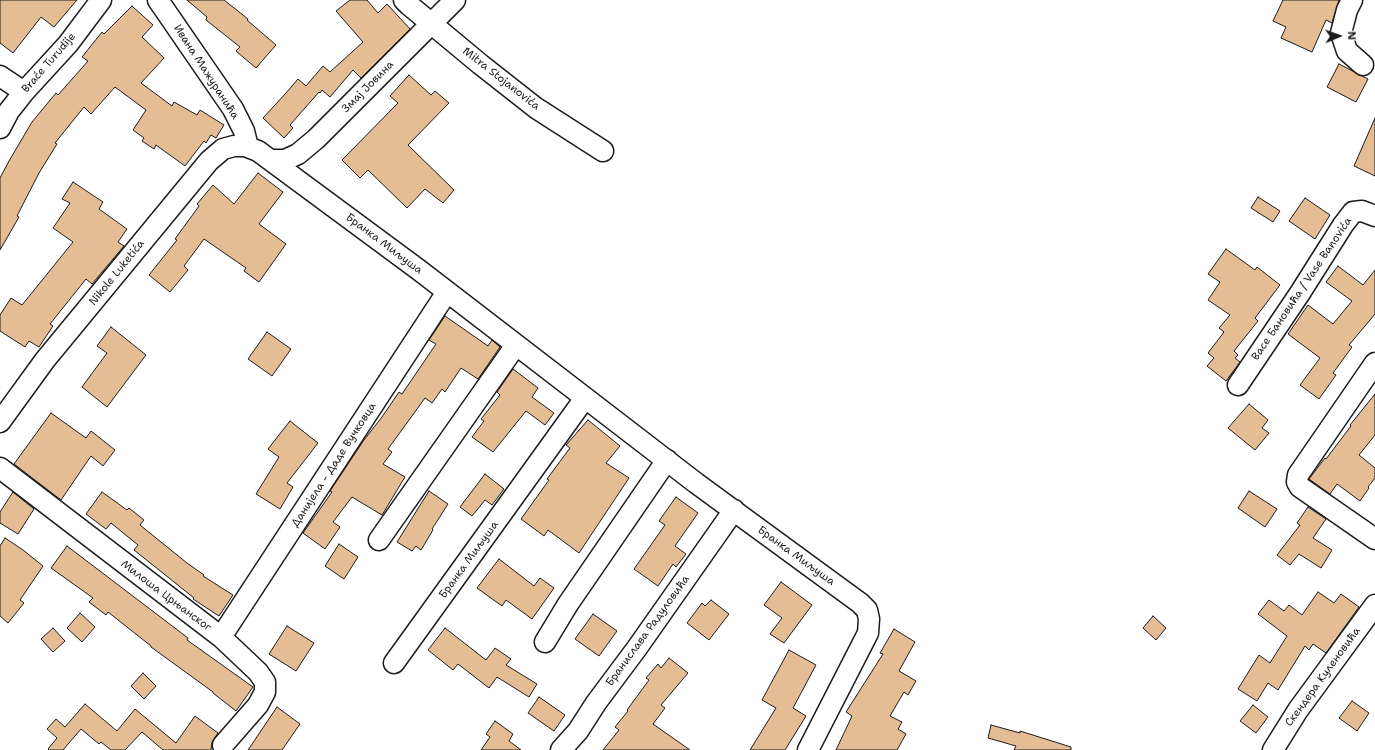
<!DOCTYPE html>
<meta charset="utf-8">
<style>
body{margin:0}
#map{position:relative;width:1375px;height:750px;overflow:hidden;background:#fff;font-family:"Shantell Sans",sans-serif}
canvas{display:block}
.north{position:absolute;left:1319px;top:16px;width:40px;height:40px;-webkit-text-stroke:3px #fff;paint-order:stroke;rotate:88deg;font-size:11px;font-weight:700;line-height:16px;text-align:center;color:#1c1c1c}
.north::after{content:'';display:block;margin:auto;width:14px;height:18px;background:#1c1c1c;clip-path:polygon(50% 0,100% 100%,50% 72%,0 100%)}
</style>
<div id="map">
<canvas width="1375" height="750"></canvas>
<div class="north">N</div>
</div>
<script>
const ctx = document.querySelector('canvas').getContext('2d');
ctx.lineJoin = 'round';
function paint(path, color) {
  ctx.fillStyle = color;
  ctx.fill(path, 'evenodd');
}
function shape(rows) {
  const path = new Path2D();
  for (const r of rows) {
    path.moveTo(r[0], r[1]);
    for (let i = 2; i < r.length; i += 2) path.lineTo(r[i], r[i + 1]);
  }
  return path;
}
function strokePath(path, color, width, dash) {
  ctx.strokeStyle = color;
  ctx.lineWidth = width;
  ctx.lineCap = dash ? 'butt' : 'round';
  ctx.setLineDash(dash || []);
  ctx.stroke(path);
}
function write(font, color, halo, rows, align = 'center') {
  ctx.font = font + ' "Shantell Sans",sans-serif';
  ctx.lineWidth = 3;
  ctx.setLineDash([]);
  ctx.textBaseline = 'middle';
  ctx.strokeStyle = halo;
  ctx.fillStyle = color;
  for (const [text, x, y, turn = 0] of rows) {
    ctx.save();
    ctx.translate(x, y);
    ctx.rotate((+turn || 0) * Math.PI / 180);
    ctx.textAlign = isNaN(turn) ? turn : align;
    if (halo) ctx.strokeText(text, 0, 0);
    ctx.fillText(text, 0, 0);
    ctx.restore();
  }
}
const building = shape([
 [0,0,77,0,54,27,41,17,13,53,0,43,0,0],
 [187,0,224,0,248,19,247,20,276,45,256,68,236,51,240,47,206,20,207,17,187,0],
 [350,0,367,0,378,13,387,4,410,29,361,78,353,70,330,97,322,90,320,93,319,92,290,125,293,128,284,138,263,118,286,93,298,79,306,86,323,66,330,72,363,42,336,11,350,0],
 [1283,0,1339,0,1332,23,1326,20,1312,52,1281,38,1286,27,1273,21,1283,0],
 [132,6,153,25,142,37,164,58,141,83,172,106,174,102,197,115,200,110,224,125,216,138,211,135,206,143,204,141,185,166,156,145,154,149,142,141,144,138,133,130,146,110,115,87,91,114,84,107,55,143,57,144,39,173,17,216,19,217,0,250,0,178,9,161,32,122,56,93,58,95,88,61,82,57,102,32,104,34,132,6],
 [1339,64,1368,79,1356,102,1327,87,1339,64],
 [409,75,431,95,435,91,449,103,408,145,454,190,443,203,425,189,407,208,368,170,360,178,342,160,398,103,390,96,409,75],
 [1375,118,1375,176,1354,166,1375,118],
 [258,173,283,192,259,224,286,244,259,282,244,271,246,268,204,239,184,266,188,270,170,292,149,275,177,240,175,239,199,206,197,204,213,185,234,204,258,173],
 [73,182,103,202,99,209,127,229,118,242,124,246,92,284,86,279,50,324,53,326,39,347,29,341,25,347,0,331,0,315,11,298,22,305,73,242,53,228,70,203,62,199,73,182],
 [1258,197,1280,211,1273,222,1251,208,1258,197],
 [1305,198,1330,215,1315,239,1289,221,1305,198],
 [1226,249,1255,270,1257,267,1280,285,1255,318,1258,321,1234,351,1238,355,1235,358,1240,362,1226,381,1207,366,1214,358,1208,353,1224,332,1219,328,1230,315,1208,300,1220,282,1208,274,1226,249],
 [1338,266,1363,285,1375,270,1375,314,1349,345,1352,347,1333,373,1336,375,1319,399,1300,385,1320,358,1288,334,1308,305,1333,324,1352,301,1326,282,1338,266],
 [445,316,488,346,492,340,500,347,478,379,461,368,445,392,442,389,432,403,425,398,388,449,392,452,383,464,405,477,382,515,352,497,333,522,340,527,325,549,303,533,332,492,330,491,364,440,382,417,399,392,402,394,436,344,429,340,445,316],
 [111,327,146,355,107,407,82,387,107,353,97,346,111,327],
 [267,332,291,349,272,376,248,359,267,332],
 [513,369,538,388,532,397,554,413,545,425,526,411,493,452,472,437,484,421,481,419,500,395,497,392,513,369],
 [1375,394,1375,435,1359,455,1375,468,1375,478,1368,487,1369,488,1360,501,1337,484,1330,494,1309,479,1325,458,1326,459,1351,426,1350,425,1375,394],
 [1249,404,1268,420,1262,428,1269,433,1255,450,1228,428,1249,404],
 [51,413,86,438,91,431,115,450,103,466,91,456,61,500,14,464,51,413],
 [588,420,620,446,606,463,629,478,579,553,548,530,544,536,521,519,549,480,547,479,570,448,566,445,588,420],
 [290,421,318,443,287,483,293,487,280,509,256,494,279,457,268,449,290,421],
 [485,474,504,489,492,505,485,500,472,516,460,507,485,474],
 [429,491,448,504,432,529,433,530,421,550,416,546,412,551,397,542,429,491],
 [1249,491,1277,509,1265,527,1238,508,1249,491],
 [13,492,34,509,18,534,0,523,0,512,13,492],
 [102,492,127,510,129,508,144,520,140,525,187,563,204,575,203,576,233,595,219,616,193,599,194,598,134,550,138,545,111,523,106,529,86,514,102,492],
 [676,497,698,513,675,546,686,554,676,567,673,564,658,586,634,569,665,525,659,521,676,497],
 [1308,507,1326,519,1313,538,1332,550,1321,568,1299,554,1290,565,1277,555,1300,525,1297,523,1308,507],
 [5,538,23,550,43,566,20,600,24,603,8,623,0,616,0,546,5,538],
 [339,544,358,557,344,579,325,566,339,544],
 [67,546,188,638,187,640,253,687,236,711,213,693,213,692,151,647,151,646,108,612,106,615,89,602,93,598,51,568,67,546],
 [499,559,534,586,540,578,554,588,532,619,506,600,502,606,477,588,499,559],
 [781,582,812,605,784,643,770,634,782,618,764,605,781,582],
 [1318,592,1334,603,1341,594,1359,607,1326,653,1313,644,1309,650,1305,646,1278,690,1268,683,1257,701,1238,689,1259,655,1270,663,1287,636,1258,614,1269,600,1284,611,1289,605,1302,615,1318,592],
 [711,600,729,614,709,640,687,623,702,603,705,606,711,600],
 [80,613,95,627,82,642,67,628,80,613],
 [593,614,617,631,599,656,575,639,593,614],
 [1153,616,1166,628,1156,640,1143,628,1153,616],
 [287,626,314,643,296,671,269,654,287,626],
 [53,628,65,641,53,652,41,639,53,628],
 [445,628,486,660,495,648,511,659,506,665,537,684,529,697,497,677,489,688,458,664,453,670,428,650,445,628],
 [894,629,915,642,899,671,916,681,908,695,904,692,890,716,902,722,898,729,906,734,897,750,836,750,852,716,846,712,883,654,880,653,894,629],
 [789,650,816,665,793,708,806,716,785,750,750,750,776,708,762,700,789,650],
 [669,658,688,673,661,705,665,708,653,724,690,750,603,750,619,730,615,727,628,711,627,710,649,680,646,678,658,664,661,668,669,658],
 [143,673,156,686,144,699,131,686,143,673],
 [539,697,565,715,554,731,528,713,539,697],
 [1352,701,1369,713,1357,731,1339,718,1352,701],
 [85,704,117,731,135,709,176,743,195,716,218,733,212,742,211,750,163,750,142,732,125,750,111,750,101,742,99,744,81,729,63,750,49,750,48,749,57,738,47,729,56,719,65,727,85,704],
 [1253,705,1268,717,1256,733,1240,721,1253,705],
 [277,707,300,724,282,750,248,750,277,707],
 [495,721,513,734,509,741,521,750,481,750,490,737,486,734,495,721],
 [991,725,1020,733,1020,731,1071,747,1071,750,1014,750,1016,746,988,738,991,725]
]);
paint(building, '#e5bd95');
strokePath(building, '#1c1c1c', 1);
const minor = shape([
 [158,0,233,109,244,131,248,147],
 [404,0,409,5,480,64,536,108,603,151],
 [1352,0,1347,10,1341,33,1347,51,1363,65],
 [0,76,24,92],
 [0,128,9,111,24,92,68,44,101,0],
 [272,160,285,160,298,154,316,139,455,0],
 [1375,363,1298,475,1297,482,1300,487,1375,539],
 [1238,385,1300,293,1343,225,1353,212,1362,211,1375,216],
 [0,422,45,360,209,161,223,149,234,146,245,146,258,151,419,270,696,483,860,603,867,610,869,619,868,633,808,750],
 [0,468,221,637,258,672,265,682,265,692,258,705,223,745],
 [379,540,516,345],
 [221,637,447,292],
 [545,642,568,604,667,460],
 [394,663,585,398],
 [561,750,578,731,596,703,637,648,734,510],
 [1273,750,1298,710,1375,605]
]);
strokePath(minor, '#1c1c1c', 23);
strokePath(minor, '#fff', 20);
write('11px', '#1c1c1c', '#fff', [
 ["Braće Turudije",49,63,-49],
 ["Ивана Мажуранића",206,72,57],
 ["Mitra Stojanovića",501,79,38],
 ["Змај Јовина",368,87,-45],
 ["Бранка Миљуша",384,244,37],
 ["Nikole Luketića",117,273,-51],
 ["Васе Бановића / Vase Banovića",1302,289,-56],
 ["Данијела - Даде Вучковца",334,465,-57],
 ["Бранка Миљуша",796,556,36],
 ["Бранка Миљуша",469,560,-54],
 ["Милоша Црњанског",166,596,37],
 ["Бранислава Радуловића",648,631,-54],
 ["Скендера Куленовића",1323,677,-54]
]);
</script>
